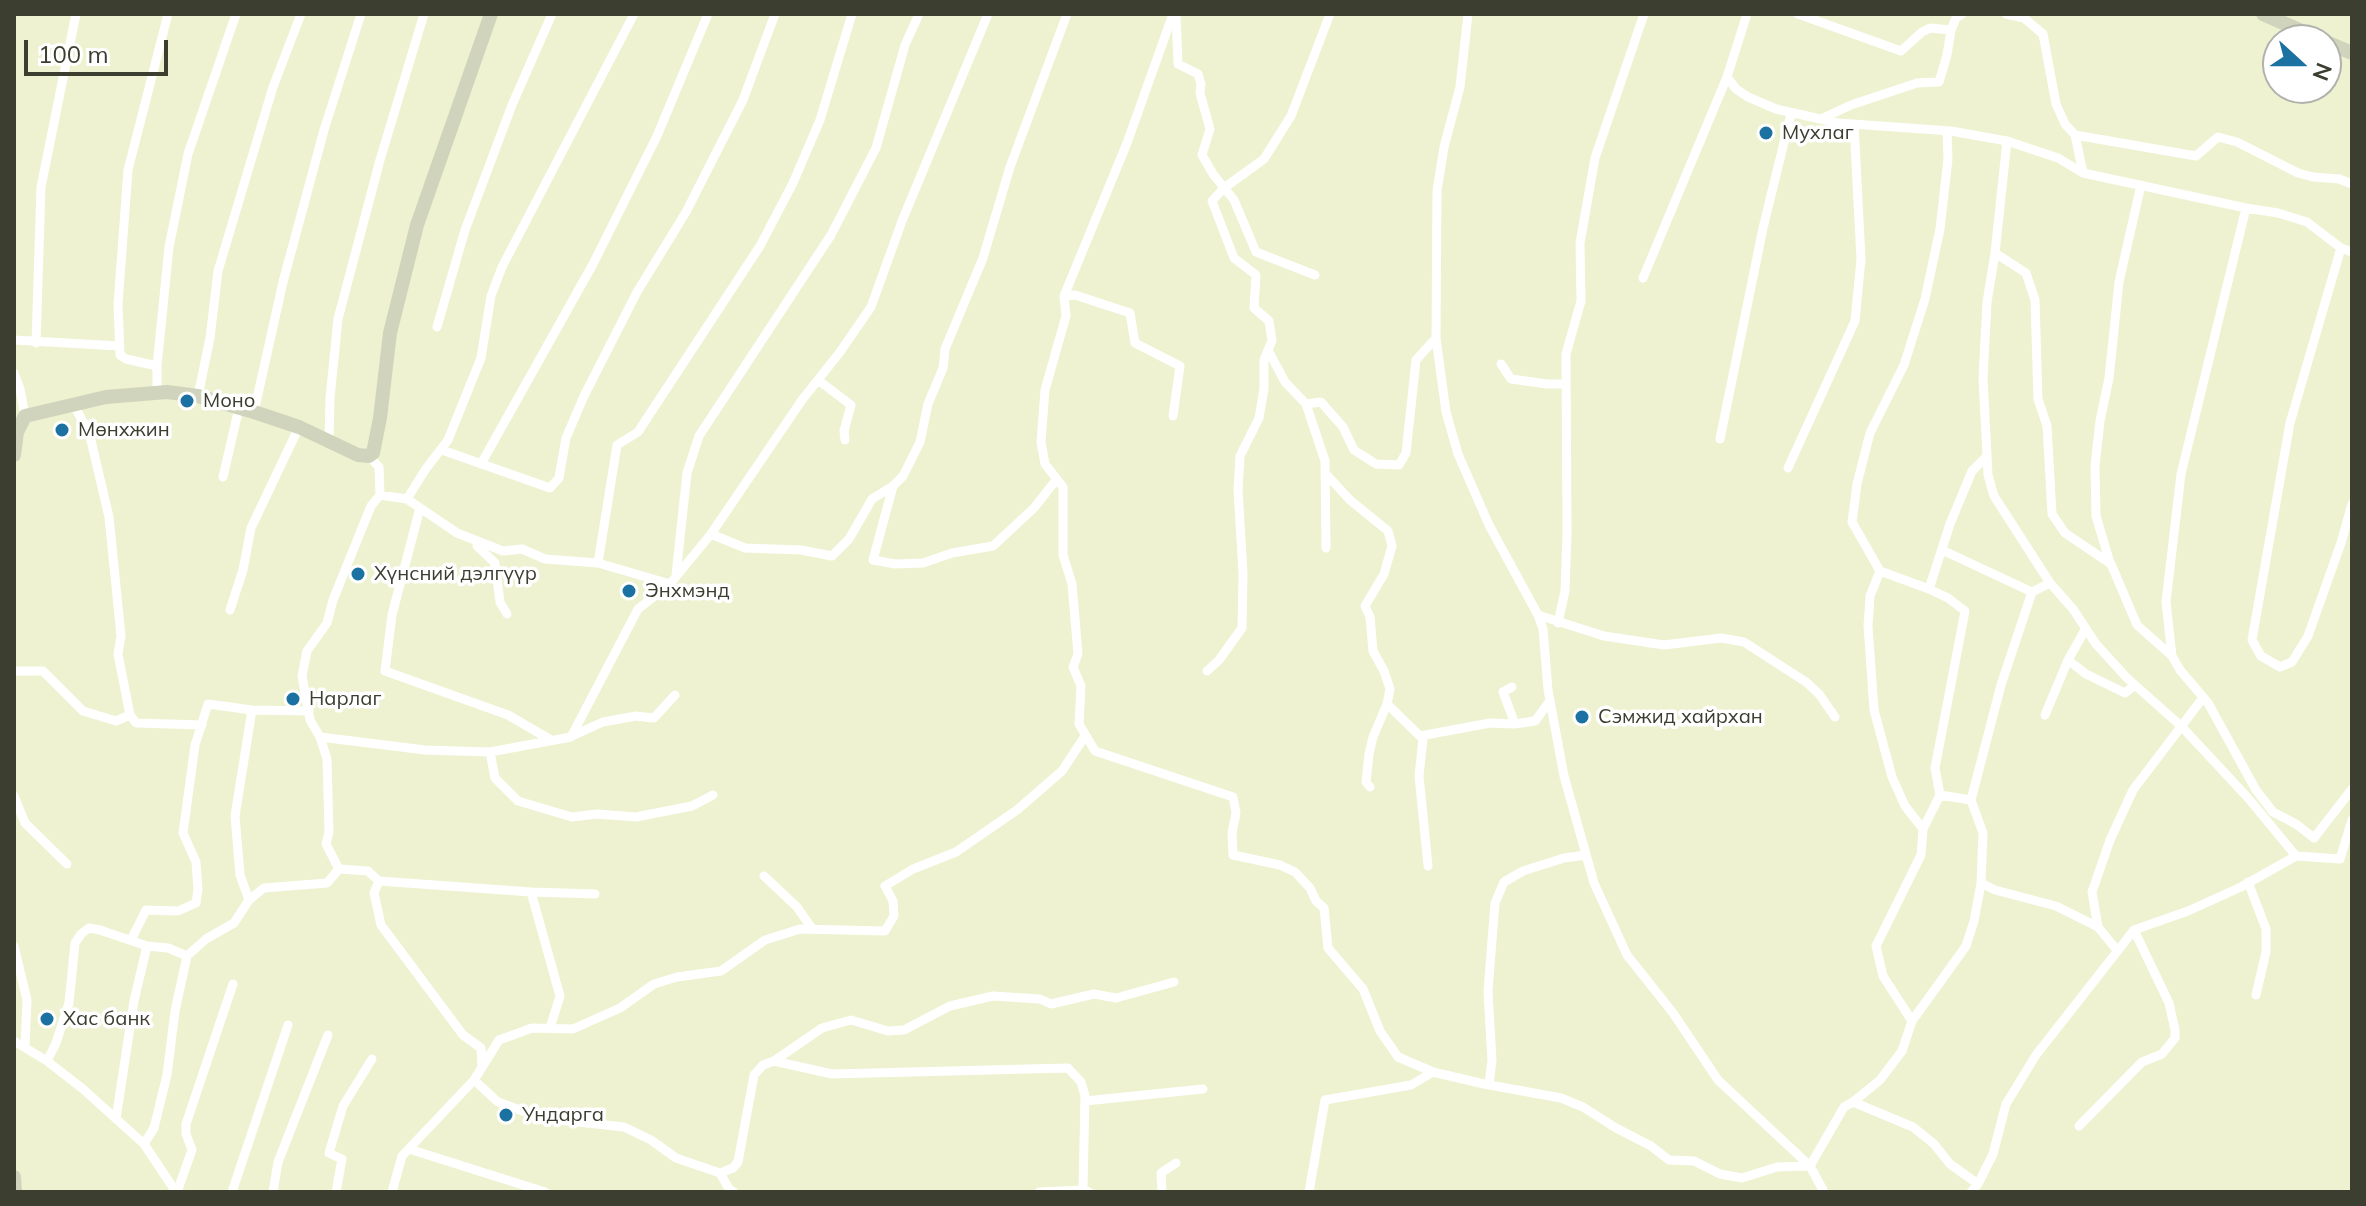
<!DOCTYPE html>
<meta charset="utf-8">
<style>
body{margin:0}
#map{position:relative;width:2366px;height:1206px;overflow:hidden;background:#eef2d0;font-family:Mulish,sans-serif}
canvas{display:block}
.frame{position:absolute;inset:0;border:16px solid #3c3e30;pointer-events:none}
.north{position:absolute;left:2262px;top:24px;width:80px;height:80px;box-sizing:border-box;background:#fff;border:2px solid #b1b2ac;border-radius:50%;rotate:111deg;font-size:22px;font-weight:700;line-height:32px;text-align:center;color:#3c3e30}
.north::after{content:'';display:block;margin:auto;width:28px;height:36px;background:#1b71a1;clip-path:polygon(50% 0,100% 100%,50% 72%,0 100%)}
.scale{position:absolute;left:24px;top:40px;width:144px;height:36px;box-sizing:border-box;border:4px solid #3c3e30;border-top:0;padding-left:10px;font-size:24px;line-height:28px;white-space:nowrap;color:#3c3e30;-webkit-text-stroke:6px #fff;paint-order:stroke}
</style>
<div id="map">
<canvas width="2366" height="1206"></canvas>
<div class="frame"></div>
<div class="north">N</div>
<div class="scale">100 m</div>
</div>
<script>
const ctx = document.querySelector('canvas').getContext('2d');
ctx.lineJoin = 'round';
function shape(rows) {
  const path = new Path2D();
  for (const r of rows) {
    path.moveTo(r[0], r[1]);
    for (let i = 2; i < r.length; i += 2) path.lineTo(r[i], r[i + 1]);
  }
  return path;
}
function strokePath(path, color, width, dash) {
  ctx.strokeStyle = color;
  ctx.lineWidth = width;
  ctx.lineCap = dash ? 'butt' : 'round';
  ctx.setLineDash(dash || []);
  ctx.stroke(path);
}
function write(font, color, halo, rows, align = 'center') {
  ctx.font = font + ' Mulish,sans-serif';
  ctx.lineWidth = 7;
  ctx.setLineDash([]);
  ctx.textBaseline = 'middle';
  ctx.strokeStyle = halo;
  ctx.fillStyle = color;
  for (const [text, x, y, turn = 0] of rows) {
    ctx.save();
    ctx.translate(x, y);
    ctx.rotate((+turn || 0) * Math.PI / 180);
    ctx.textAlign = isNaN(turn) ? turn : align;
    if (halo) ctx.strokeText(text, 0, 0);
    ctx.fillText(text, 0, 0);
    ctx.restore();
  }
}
strokePath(shape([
 [1173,14,1127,143,1064,296,1066,316,1045,390,1041,442,1045,464,1063,487,1063,555,1072,584,1078,654,1073,667,1081,686,1079,724,1095,751,1233,797,1236,813,1232,833,1233,855,1280,865,1295,872,1310,888,1316,901,1324,908,1328,948,1363,989,1380,1031,1398,1057,1433,1072],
 [1176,14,1178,64,1198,74,1201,84,1200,93,1210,129,1202,155,1213,174,1234,200,1256,252,1315,275],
 [1330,14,1291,116,1264,159,1224,188,1212,201,1234,258,1256,275,1254,308,1269,321,1272,341,1268,350,1285,382,1306,404,1321,402,1343,427,1354,450,1376,464,1399,465,1406,453,1416,360,1436,338],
 [1468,14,1460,87,1444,147,1437,191,1436,338,1446,412,1458,454,1489,525,1538,615,1543,629,1548,690,1564,776,1594,883,1627,955,1673,1013,1718,1080,1810,1166,1824,1192],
 [1747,14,1727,77,1736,89,1748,97,1776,109,1838,123,1951,131,2007,141,2058,158,2083,173,2246,208,2278,213,2307,222,2341,248,2352,252],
 [1798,14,1901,51,1922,32,1930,28,1951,30],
 [2006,14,2024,18,2043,34,2056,104,2065,124,2075,135,2083,173],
 [1821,119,1851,105,1917,83,1939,82,1947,55,1951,30,1956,18,1962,14],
 [1947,131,1948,159,1940,229,1925,299,1904,365,1870,433,1857,484,1852,522,1880,571,1929,589,1948,598,1965,611,1935,768,1940,795,1971,800,2001,685,2032,592,2050,583],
 [2075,135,2196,156,2218,137,2237,142,2298,173,2313,177,2339,179,2352,184],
 [2007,141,1995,253,2026,273,2035,300,2038,399,2047,426,2052,514,2065,533,2111,564,2137,625,2172,656,2180,670,2208,703,2256,790,2273,812,2296,824,2314,838,2352,789],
 [2341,248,2290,423,2252,640,2261,656,2280,667,2292,662,2308,636,2341,543,2352,504],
 [1995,253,1987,302,1983,378,1988,475,1994,496,2050,583,2073,609,2096,644,2127,678,2181,726,2249,799,2296,856],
 [1643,278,1727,77],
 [1064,296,1075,295,1130,313,1135,343,1180,366,1173,416],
 [437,327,465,230,512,105,552,14],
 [14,340,119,346],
 [36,343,41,187,76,14],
 [1501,364,1511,379,1547,384,1566,384],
 [157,366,126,359,120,355,118,304,128,170,168,14],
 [14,373,20,389,25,416],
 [818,380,851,405,844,431,845,440],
 [157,392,157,366,169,247,188,154,236,14],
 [198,396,210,338,218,271,273,87,301,14],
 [73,404,89,432,109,517,121,636,118,654,130,715,136,723,202,725],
 [1306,404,1325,461,1326,548],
 [254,412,283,282,324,130,361,14],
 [1720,439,1763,228,1791,114],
 [329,441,330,398,338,319,380,160,424,14],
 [442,450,550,488,559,478,566,438,584,396,637,292,686,212,743,100,775,14],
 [369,456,379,467,380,495],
 [481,464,593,264,657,136,708,14],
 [1788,468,1855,321,1861,259,1854,124],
 [1325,473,1350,500,1388,531,1392,546,1384,574,1365,606,1370,617,1373,651,1384,671,1390,689,1387,704,1373,737,1369,754,1366,782,1370,787],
 [223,477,239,408],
 [893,486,903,476,920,442,928,404,943,368,945,349,983,258,1010,167,1067,14],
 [407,499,457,533,503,551,522,549,545,559,598,563,670,584],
 [420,508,392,615,385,671,508,715,551,740],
 [711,534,745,548,801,550,832,556,849,539,872,499,893,486,873,560,895,564,923,563,952,553,993,546,1034,508,1056,480],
 [477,546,495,563,500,602,507,614],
 [1942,550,2032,592],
 [598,563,617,445,638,432,760,246,793,183,820,120,852,14],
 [2110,563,2096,516,2095,466,2100,421,2109,378,2119,282,2141,185],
 [1880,571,1870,596,1868,626,1874,710,1892,777,1905,806,1923,829],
 [676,575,687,473,699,436,831,235,876,148,905,45,919,14],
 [1929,589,1950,524,1972,471,1987,456],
 [230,610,243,570,251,528,299,427],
 [1538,615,1604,636,1664,645,1721,638,1744,642,1806,682,1819,694,1835,717],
 [1558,623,1565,591,1567,534,1566,354,1581,301,1580,243,1595,158,1644,14],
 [2172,656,2166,602,2181,474,2246,208],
 [2068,660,2085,630],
 [14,671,43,671,83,711,116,721,130,715],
 [1207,671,1219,660,1242,628,1243,574,1238,489,1240,456,1259,418,1264,389,1264,360,1268,350],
 [1512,687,1503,692,1515,724,1535,721,1550,701],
 [1387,704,1423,739,1419,776,1428,866],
 [2045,715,2068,660,2086,674,2125,693,2135,685],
 [572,736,603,722,636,716,654,718,675,695],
 [1420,736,1490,723,1515,724],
 [320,737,425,750,490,752,571,737,638,609,670,584,711,534,802,400,840,352,871,307,902,221,988,14],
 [490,752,495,778,518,801,572,817,597,814,636,817,692,806,713,795],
 [14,796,25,823,67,864],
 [764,876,797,907,813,930],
 [379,881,374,893,381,925,463,1035,481,1048,482,1067],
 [2248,882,2266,929,2266,952,2256,995],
 [1981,883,1995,890,2056,906,2098,927],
 [531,892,560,996,550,1028],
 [595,894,531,892,379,881,368,871,339,869,326,844,329,832,327,759,320,737,310,720,302,676,307,651,327,623,333,600,371,506,380,495,407,499,425,470,448,440,481,358,491,296,502,267,634,14],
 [249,900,240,875,235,816,252,710],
 [131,940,146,910,178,911,196,903,198,889,196,862,183,833,195,745,208,704,252,710,309,711],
 [14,946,27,1000,25,1046],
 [2116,949,2098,927,2092,892,2110,840,2133,790,2202,699],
 [1912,1021,1966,946,1974,921,1981,883,1983,833,1971,800],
 [14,1041,47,1061,83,1089,144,1144,176,1192],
 [47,1061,56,1043,69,1003,75,943,81,934,89,928,100,930,147,946,168,948,187,956,206,939,234,923,249,900,264,888,327,883,339,869],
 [774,1061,822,1028,851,1020,888,1031,904,1030,950,1006,993,996,1040,999,1051,1004,1094,994,1116,998,1174,982],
 [474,1080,498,1102,542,1118,624,1127,651,1140,676,1158,720,1173,733,1168,738,1162,754,1075,763,1065,774,1061,832,1074,1068,1068,1081,1082,1085,1096,1083,1190,1089,1192],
 [1489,1085,1492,1060,1488,991,1495,903,1504,882,1523,871,1564,858,1586,855],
 [1085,1101,1203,1089],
 [1853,1102,1880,1080,1902,1051,1912,1021,1883,976,1876,946,1921,855,1923,829,1940,795],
 [116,1119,134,1001,147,946],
 [2079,1126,2142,1062,2162,1054,2175,1038,2175,1030,2169,1003,2134,930],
 [144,1144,154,1128,167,1075,175,1011,187,956],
 [409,1149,545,1192],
 [720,1173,729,1189,734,1192],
 [177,1192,192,1150,186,1134,186,1124,233,984],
 [232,1192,288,1025],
 [273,1192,278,1162,328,1035],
 [336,1192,342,1159,329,1153,343,1106,372,1059],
 [392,1192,402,1156,474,1080,499,1040,532,1028,573,1029,620,1008,654,984,677,977,721,971,765,940,800,929,885,931,894,916,893,901,885,886,913,869,956,852,1017,810,1062,771,1085,736],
 [1039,1192,1083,1190],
 [1162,1192,1161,1173,1176,1163],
 [1309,1192,1325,1100,1411,1085,1433,1072,1484,1084,1561,1098,1583,1107,1616,1128,1651,1146,1669,1160,1694,1161,1720,1174,1742,1178,1777,1167,1810,1166,1844,1107,1853,1102,1913,1127,1934,1144,1950,1164,1978,1184],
 [1971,1192,1978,1184,1993,1154,2006,1104,2036,1055,2134,930,2188,911,2241,887,2296,856,2340,859,2352,820]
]), '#fff', 9);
strokePath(shape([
 [2263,14,2322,40],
 [2326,42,2352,53],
 [14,455,17,432,25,416,106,397,167,392,198,396,254,412,299,427,358,455,369,456,373,453,380,418,390,333,417,225,491,14],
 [14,1177,15,1192]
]), '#d1d4bd', 14);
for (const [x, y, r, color] of [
 [1766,133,8,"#1b71a1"],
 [187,401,8,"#1b71a1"],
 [62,430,8,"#1b71a1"],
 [358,574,8,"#1b71a1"],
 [629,591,8,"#1b71a1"],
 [293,699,8,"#1b71a1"],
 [1582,717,8,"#1b71a1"],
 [47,1019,8,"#1b71a1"],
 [506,1115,8,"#1b71a1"]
]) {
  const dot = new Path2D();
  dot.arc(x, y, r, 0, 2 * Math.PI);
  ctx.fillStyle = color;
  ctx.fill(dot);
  strokePath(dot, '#fff', 3);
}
write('20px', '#3c3e30', '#fff', [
 ["Мухлаг",1782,133],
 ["Моно",203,401],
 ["Мөнхжин",78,430],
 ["Хүнсний дэлгүүр",374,574],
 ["Энхмэнд",645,591],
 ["Нарлаг",309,699],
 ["Сэмжид хайрхан",1598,717],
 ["Хас банк",63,1019],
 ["Ундарга",522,1115]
], 'left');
</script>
